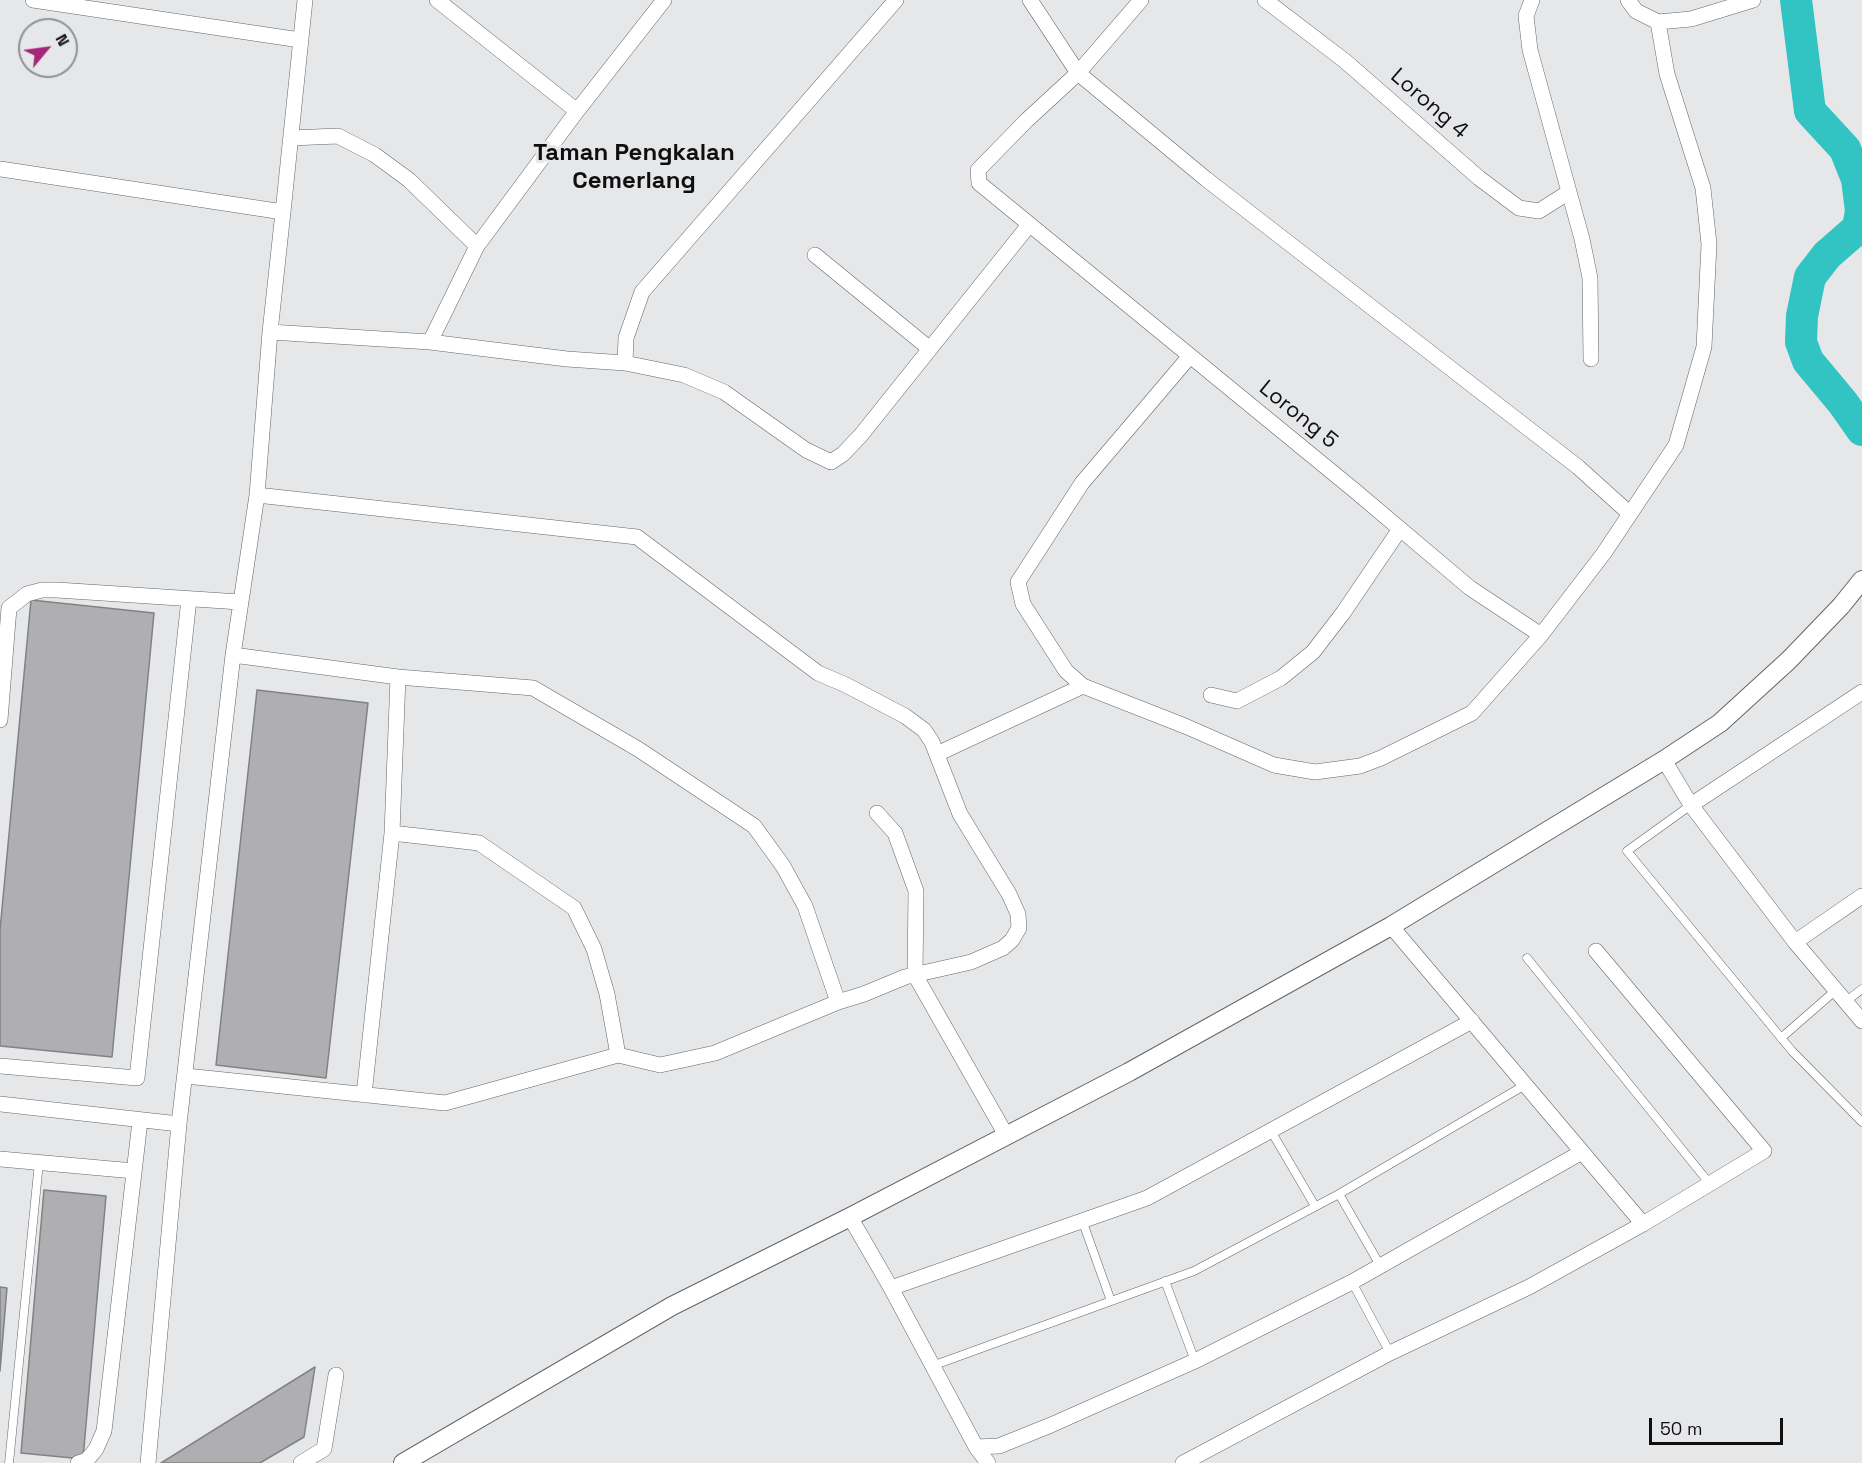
<!DOCTYPE html>
<style>
body{margin:0}
#map{position:relative;width:1862px;height:1463px;overflow:hidden;background:#e6e7e9;font-family:"Space Grotesk",sans-serif}
canvas{display:block}
.north{position:absolute;left:18px;top:18px;width:60px;height:60px;box-sizing:border-box;background:#e6e7e9;border:2px solid #909192;border-radius:50%;rotate:61deg;font-size:16px;font-weight:700;line-height:24px;text-align:center;color:#0f0f10}
.north::after{content:'';display:block;margin:auto;width:21px;height:27px;background:#a42779;clip-path:polygon(50% 0,100% 100%,50% 72%,0 100%)}
.scale{position:absolute;left:1649px;top:1418px;width:134px;height:27px;box-sizing:border-box;border:3px solid #0f0f10;border-top:0;padding-left:8px;font-size:18px;line-height:21px;white-space:nowrap;color:#0f0f10;-webkit-text-stroke:4px #e6e7e9;paint-order:stroke}
</style>
<div id="map">
<canvas width="1862" height="1463"></canvas>
<div class="north">N</div>
<div class="scale">50 m</div>
</div>
<script>
const ctx = document.querySelector('canvas').getContext('2d');
ctx.lineJoin = 'round';
function shape(rows) {
  const path = new Path2D();
  for (const r of rows) {
    path.moveTo(r[0], r[1]);
    for (let i = 2; i < r.length; i += 2) path.lineTo(r[i], r[i + 1]);
  }
  return path;
}
function strokePath(path, color, width, dash) {
  ctx.strokeStyle = color;
  ctx.lineWidth = width;
  ctx.lineCap = dash ? 'butt' : 'round';
  ctx.setLineDash(dash || []);
  ctx.stroke(path);
}
function paint(path, color) {
  ctx.fillStyle = color;
  ctx.fill(path, 'evenodd');
}
function write(font, color, halo, rows, align = 'center') {
  ctx.font = font + ' "Space Grotesk",sans-serif';
  ctx.lineWidth = 6;
  ctx.setLineDash([]);
  ctx.textBaseline = 'middle';
  ctx.strokeStyle = halo;
  ctx.fillStyle = color;
  for (const [text, x, y, turn = 0] of rows) {
    ctx.save();
    ctx.translate(x, y);
    ctx.rotate((+turn || 0) * Math.PI / 180);
    ctx.textAlign = isNaN(turn) ? turn : align;
    if (halo) ctx.strokeText(text, 0, 0);
    ctx.fillText(text, 0, 0);
    ctx.restore();
  }
}
strokePath(shape([
 [1796,0,1810,111,1845,149,1857,179,1861,211,1858,228,1827,255,1810,277,1802,316,1801,342,1808,361,1843,403,1862,430]
]), '#32c3c3', 32);
const building = shape([
 [31,600,154,613,112,1057,0,1046,0,930,31,600],
 [257,690,368,703,326,1078,216,1065,257,690],
 [44,1190,106,1196,83,1459,21,1453,44,1190],
 [0,1287,7,1288,0,1371,0,1287],
 [315,1367,304,1437,260,1463,161,1463,315,1367]
]);
paint(building, '#afafb2');
strokePath(building, '#818284', 1.5);
const service = shape([
 [1691,805,1627,851,1792,1051,1862,1122],
 [1527,958,1710,1184],
 [1845,1002,1862,989],
 [1781,1038,1836,990],
 [1271,1131,1315,1206],
 [1339,1194,1381,1267],
 [1082,1220,1111,1301],
 [1165,1281,1195,1361],
 [1352,1282,1390,1353],
 [932,1366,1194,1271,1339,1194,1525,1085],
 [9,1463,39,1162]
]);
const minor = shape([
 [33,0,300,40],
 [437,0,577,111],
 [1030,0,1078,73,1206,179,1578,467,1629,513],
 [1141,0,1078,73,1027,120,978,170,979,183,1354,490,1470,588,1541,635],
 [1265,0,1345,61,1479,178,1519,208,1539,211,1569,192],
 [1532,0,1526,16,1530,50,1582,239,1590,278,1591,359],
 [1628,0,1636,11,1658,22,1691,19,1753,0],
 [291,138,338,136,375,155,409,180,477,246],
 [0,169,283,212,270,332,257,495,233,655,179,1124,148,1463],
 [283,212,305,0],
 [815,255,930,349],
 [270,332,430,342,477,246,577,111,664,0],
 [430,342,567,359,625,363,684,375,724,392,806,450,831,462,843,454,861,435,1029,225],
 [1190,356,1082,483,1018,582,1023,604,1066,671,1083,686,1185,726,1274,765,1315,772,1360,766,1381,758,1472,713,1541,635,1604,553,1676,445,1704,347,1709,244,1703,188,1667,74,1658,22],
 [625,363,626,338,642,292,896,0],
 [233,655,398,677,533,688,638,749,754,826,783,866,805,906,838,1002],
 [1211,695,1237,701,1281,678,1313,652,1343,613,1400,529],
 [0,720,9,608,27,594,42,590,57,590,240,602],
 [937,754,1083,686],
 [1664,760,1691,805,1795,942,1862,1021],
 [1691,805,1862,692],
 [877,813,895,833,916,891,915,975,1006,1135],
 [392,833,479,843,574,908,594,949,607,994,618,1055],
 [1391,926,1643,1224,1764,1151,1596,951],
 [1795,942,1862,896],
 [0,1066,137,1078,189,599],
 [186,1076,445,1103,618,1055,660,1065,715,1053,838,1002,864,994,905,977,971,962,1003,948,1012,940,1019,928,1018,914,1009,894,960,814,932,742,924,730,905,716,846,685,818,673,637,537,257,495],
 [364,1095,392,833,398,677],
 [0,1104,179,1124],
 [0,1159,134,1171],
 [850,1217,891,1288,976,1447,999,1446,1051,1425,1195,1361,1352,1282,1582,1152],
 [891,1288,1147,1198,1472,1021],
 [976,1447,988,1463],
 [78,1463,87,1460,96,1449,104,1431,140,1121],
 [301,1463,324,1449,336,1375],
 [1183,1463,1390,1353,1529,1287,1643,1224]
]);
const tertiary = shape([
 [403,1463,672,1306,850,1217,1129,1072,1391,926,1664,760,1720,723,1789,660,1841,606,1862,580]
]);
strokePath(service, '#646567', 9);
strokePath(minor, '#646567', 16);
strokePath(tertiary, '#646567', 20);
strokePath(service, '#fff', 8);
strokePath(minor, '#fff', 15);
strokePath(tertiary, '#fff', 18);
write('22px', '#0f0f10', '#e6e7e9', [
 ["Lorong 4",1429,104,41],
 ["Lorong 5",1298,415,39]
]);
write('bold 24px', '#0f0f10', '#e6e7e9', [
 ["Taman Pengkalan",634,153],
 ["Cemerlang",634,181]
]);
</script>
